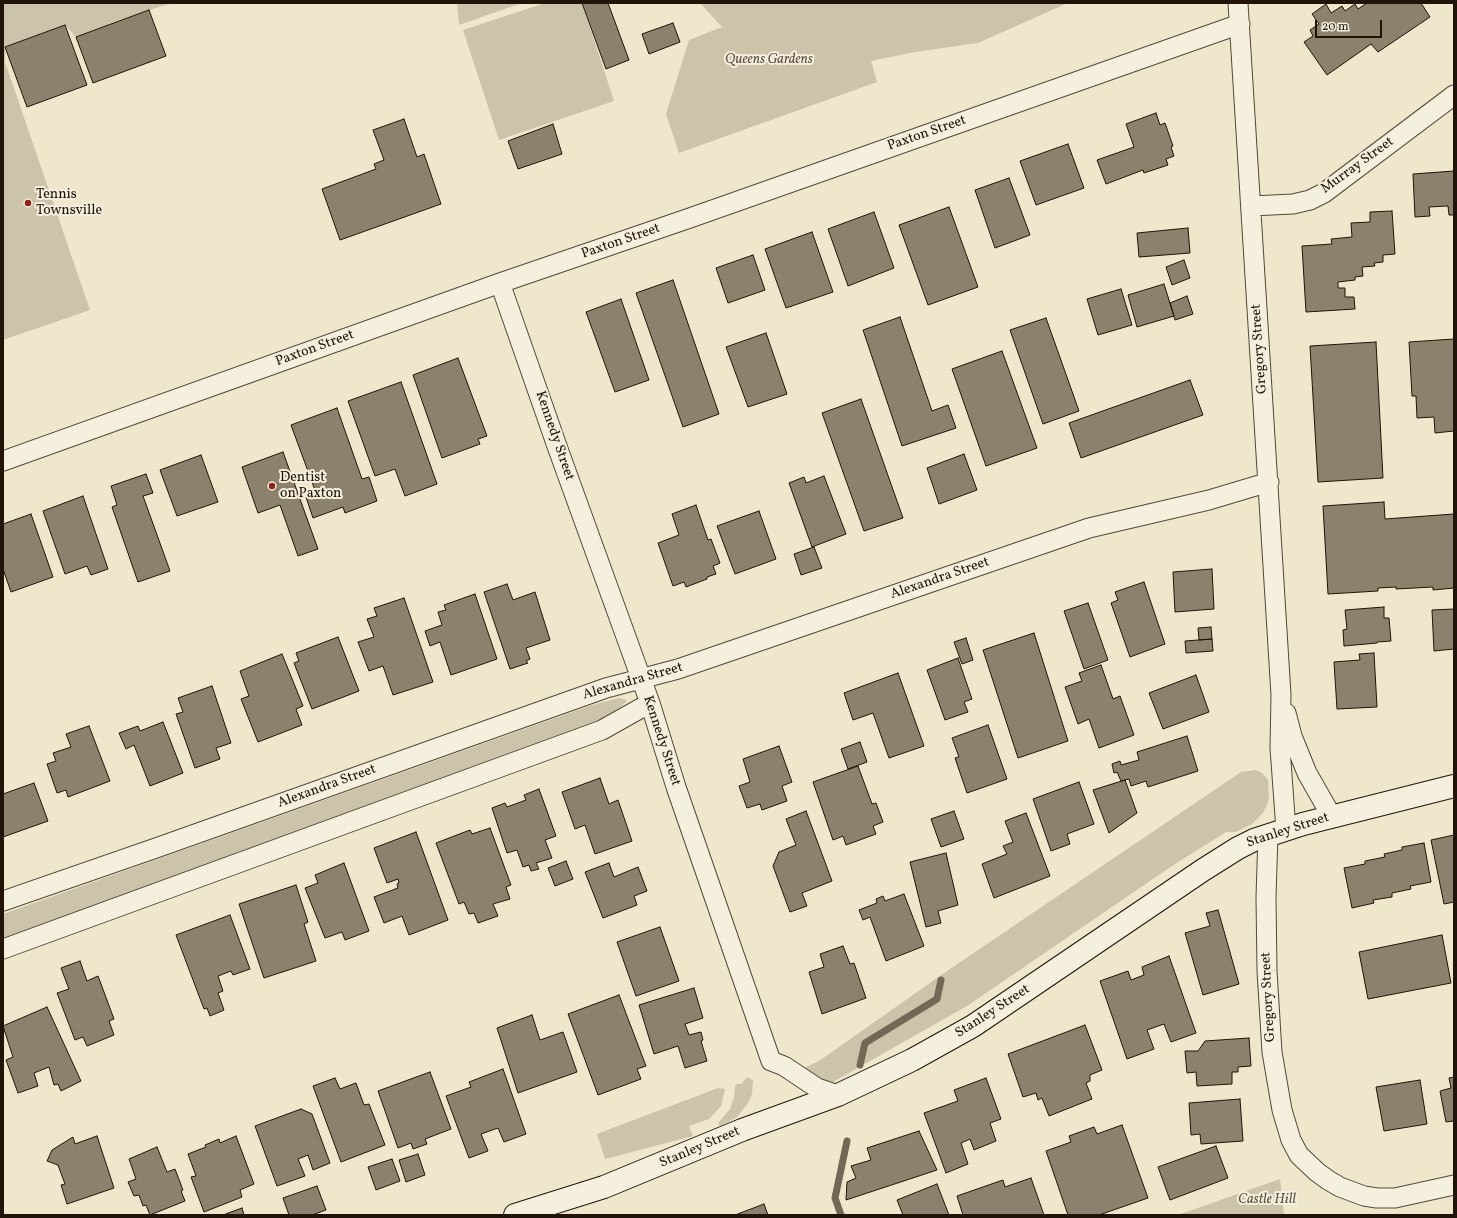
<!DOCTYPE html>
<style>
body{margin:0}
#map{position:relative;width:1457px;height:1218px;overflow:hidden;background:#efe7cc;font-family:Vollkorn,serif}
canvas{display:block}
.frame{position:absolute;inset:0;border:4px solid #211307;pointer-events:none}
.scale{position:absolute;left:1315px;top:20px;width:67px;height:18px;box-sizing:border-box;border:2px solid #211307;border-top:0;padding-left:5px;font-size:12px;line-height:14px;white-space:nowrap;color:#211307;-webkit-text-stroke:3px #f5efde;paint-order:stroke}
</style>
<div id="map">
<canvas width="1457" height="1218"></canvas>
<div class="frame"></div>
<div class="scale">20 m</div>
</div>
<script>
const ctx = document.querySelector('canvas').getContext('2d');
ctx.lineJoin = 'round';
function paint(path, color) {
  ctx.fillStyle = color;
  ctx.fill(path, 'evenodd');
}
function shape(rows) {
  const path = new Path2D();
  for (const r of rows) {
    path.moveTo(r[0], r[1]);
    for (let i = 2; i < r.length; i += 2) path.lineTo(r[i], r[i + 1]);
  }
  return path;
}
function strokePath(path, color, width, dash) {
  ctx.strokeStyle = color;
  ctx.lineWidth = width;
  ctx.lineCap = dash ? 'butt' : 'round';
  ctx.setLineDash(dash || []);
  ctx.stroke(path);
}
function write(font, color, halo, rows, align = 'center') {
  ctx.font = font + ' Vollkorn,serif';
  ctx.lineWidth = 4;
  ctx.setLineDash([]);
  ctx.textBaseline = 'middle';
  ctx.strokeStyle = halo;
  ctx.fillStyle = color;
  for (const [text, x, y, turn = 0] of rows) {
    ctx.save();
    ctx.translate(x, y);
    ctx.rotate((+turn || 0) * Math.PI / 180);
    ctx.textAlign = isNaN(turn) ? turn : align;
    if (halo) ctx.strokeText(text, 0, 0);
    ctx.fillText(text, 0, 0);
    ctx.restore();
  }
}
paint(shape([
 [3,3,172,3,149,10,76,37,65,25,5,47,5,62,90,310,3,340],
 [457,3,522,3,459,25],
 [545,3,582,3,614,101,499,140,463,30],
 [700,3,1068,3,978,43,915,52,871,61,877,82,679,153,666,114,689,40,722,27],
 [619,698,624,699,627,701,607,719,578,734,3,938,3,914,592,705],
 [1256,770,1262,773,1268,780,1269,799,1266,807,1262,814,1252,824,1236,832,1226,832,1172,866,967,1006,833,1082,817,1081,800,1070,819,1061,947,971,1241,772],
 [747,1077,753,1080,753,1082,752,1094,748,1103,737,1117,720,1126,718,1123,730,1109,734,1097,735,1086,737,1084,742,1084],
 [718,1088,725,1089,721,1106,709,1119,689,1126,693,1136,605,1159,597,1134],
 [1280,1179,1284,1215,1178,1215]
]), '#ccc3ab');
strokePath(shape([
 [860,1065,865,1043,937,999,941,980],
 [841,1215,835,1198,847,1141]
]), '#736755', 7);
const building = shape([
 [582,3,608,3,629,60,606,69,582,3],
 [1367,3,1421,3,1430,17,1378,52,1371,44,1327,75,1304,42,1313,36,1310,30,1319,24,1312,14,1326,4,1331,13,1342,6,1345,11,1355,4,1358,9,1367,3],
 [149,10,166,56,93,83,76,37,149,10],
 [673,23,680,42,649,54,642,34,673,23],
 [65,25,87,85,27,107,5,47,65,25],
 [1156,113,1160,125,1165,123,1173,146,1171,147,1174,156,1166,159,1168,165,1144,173,1143,170,1106,184,1097,160,1134,147,1126,124,1156,113],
 [404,119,417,157,424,154,441,204,340,240,322,189,376,169,374,164,384,160,373,130,404,119],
 [553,124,562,154,518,169,508,141,553,124],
 [1068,144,1084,188,1036,205,1020,161,1068,144],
 [1454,171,1454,215,1449,215,1448,206,1429,207,1430,216,1415,217,1413,174,1454,171],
 [1009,178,1030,235,995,248,975,190,1009,178],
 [949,207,978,287,928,305,899,225,949,207],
 [1392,211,1395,254,1383,255,1383,262,1374,263,1375,266,1362,267,1363,276,1355,277,1355,280,1338,282,1338,288,1345,288,1345,297,1354,297,1355,309,1306,312,1302,246,1332,244,1331,239,1352,237,1351,223,1370,222,1370,212,1392,211],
 [874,212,894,268,848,286,828,229,874,212],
 [1188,228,1190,253,1139,257,1137,233,1188,228],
 [812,232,833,292,786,308,765,249,812,232],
 [753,255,765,290,728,303,716,268,753,255],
 [1184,260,1190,278,1172,285,1166,267,1184,260],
 [673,280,719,414,683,427,636,293,673,280],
 [1164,284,1174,316,1137,327,1128,295,1164,284],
 [1121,289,1132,325,1098,335,1087,299,1121,289],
 [1187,296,1193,314,1175,320,1170,303,1187,296],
 [621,299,649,380,615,392,586,312,621,299],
 [900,317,932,411,948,405,956,428,902,446,863,330,900,317],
 [1046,318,1079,411,1043,424,1010,330,1046,318],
 [766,333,787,394,748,407,726,347,766,333],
 [1454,339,1454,431,1435,433,1434,417,1417,418,1416,396,1412,396,1409,342,1454,339],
 [1376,342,1383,478,1318,482,1310,346,1376,342],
 [1002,351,1037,448,986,466,952,369,1002,351],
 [458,358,487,436,478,439,480,444,442,458,413,375,458,358],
 [1190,380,1203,415,1081,458,1069,423,1190,380],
 [401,382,437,484,405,496,395,469,375,476,348,401,401,382],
 [861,399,903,518,864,531,822,413,861,399],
 [337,408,362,479,369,477,377,501,345,513,343,507,313,518,306,497,316,493,291,425,337,408],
 [283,452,318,549,298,556,280,505,258,513,242,467,283,452],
 [964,454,977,490,939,504,927,468,964,454],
 [201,455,218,502,177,516,160,470,201,455],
 [146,474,153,493,143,496,170,571,138,582,112,507,117,505,111,486,146,474],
 [824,476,846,534,812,547,789,483,804,477,806,483,824,476],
 [83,496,108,569,91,575,87,566,65,574,43,511,83,496],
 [1384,502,1385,519,1454,514,1454,588,1433,590,1433,587,1396,589,1396,587,1378,588,1378,591,1328,594,1323,506,1384,502],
 [696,505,708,540,711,539,720,563,713,566,716,574,707,577,707,579,686,587,684,582,673,586,658,543,679,535,672,514,696,505],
 [759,511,776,559,735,574,717,526,759,511],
 [31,514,53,577,11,592,3,569,3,524,31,514],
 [814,547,822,568,801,575,794,554,814,547],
 [1212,569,1214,609,1175,612,1173,572,1212,569],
 [1144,582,1165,644,1130,657,1111,603,1118,600,1115,592,1144,582],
 [507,584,513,600,535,592,550,640,526,648,530,659,526,661,528,663,510,669,484,592,507,584],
 [475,594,497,659,451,675,440,642,430,646,425,631,442,625,438,612,446,610,444,605,475,594],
 [404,598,433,682,393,695,383,666,369,671,358,642,374,637,367,619,377,616,374,608,404,598],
 [1088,603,1108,660,1084,669,1064,611,1088,603],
 [1384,607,1384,618,1389,618,1391,641,1377,642,1377,643,1344,646,1343,630,1347,629,1345,610,1384,607],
 [1454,609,1454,649,1434,651,1432,610,1454,609],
 [1211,627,1212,639,1199,640,1198,628,1211,627],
 [1034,633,1068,741,1018,758,983,650,1034,633],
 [338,637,359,691,312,709,294,663,299,661,296,653,338,637],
 [966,638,973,660,962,664,954,642,966,638],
 [1212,639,1213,651,1186,653,1185,641,1212,639],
 [1374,653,1377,707,1337,709,1334,662,1360,660,1359,654,1374,653],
 [282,654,303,706,296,709,302,725,258,742,241,699,249,696,240,671,282,654],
 [958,658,972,699,964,702,968,712,945,720,927,670,958,658],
 [1101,665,1113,699,1120,696,1134,735,1099,748,1089,719,1078,724,1065,687,1082,681,1079,673,1101,665],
 [898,673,924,746,889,758,873,713,853,720,844,693,898,673],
 [1196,675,1209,712,1163,729,1149,693,1196,675],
 [212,686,231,743,216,748,220,759,195,768,176,714,183,712,178,698,212,686],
 [163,722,183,773,150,786,134,745,126,749,119,733,138,726,140,731,163,722],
 [988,725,1007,779,967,793,955,758,959,757,952,738,988,725],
 [89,726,110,781,68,797,66,790,57,793,47,764,56,761,53,753,71,747,66,734,89,726],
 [1187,736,1198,771,1148,787,1146,781,1131,786,1129,779,1121,781,1117,772,1114,773,1112,764,1120,761,1121,765,1139,760,1137,752,1187,736],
 [860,742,867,762,848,769,841,749,860,742],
 [779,746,792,782,782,786,787,801,762,810,760,804,747,808,739,786,750,782,743,759,779,746],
 [858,766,872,804,876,803,883,822,873,826,876,834,846,845,843,836,833,840,813,782,858,766],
 [600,778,609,804,618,800,632,841,595,854,585,825,575,829,562,792,600,778],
 [1125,780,1137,813,1109,833,1093,790,1125,780],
 [1079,782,1094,824,1067,834,1070,844,1051,851,1033,799,1079,782],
 [34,783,48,821,3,837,3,794,34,783],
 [539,789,556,836,545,840,552,858,536,863,539,869,531,871,529,865,523,867,517,850,507,853,492,808,505,803,507,807,526,800,524,795,539,789],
 [806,811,832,881,802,893,807,906,790,912,773,866,779,852,796,845,786,819,806,811],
 [954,811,964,839,941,847,931,819,954,811],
 [1026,813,1050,876,994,898,982,864,1007,854,1003,846,1013,842,1005,821,1026,813],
 [490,828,511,885,506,887,510,899,493,904,498,916,478,923,474,913,469,914,464,902,459,904,436,843,470,830,472,834,490,828],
 [416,832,448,920,409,935,402,916,384,923,374,897,398,888,397,884,399,883,398,879,387,883,374,848,416,832],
 [1454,835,1454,902,1444,904,1431,840,1454,835],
 [1424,843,1431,882,1410,886,1411,889,1392,893,1392,897,1373,900,1374,903,1352,908,1344,868,1365,864,1365,861,1385,857,1384,854,1402,850,1402,847,1424,843],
 [946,853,958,905,938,911,941,923,926,927,910,862,946,853],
 [566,861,573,879,555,886,548,868,566,861],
 [344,863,369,931,345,940,342,932,325,938,305,888,318,883,315,875,344,863],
 [609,863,614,877,638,867,647,891,634,896,637,905,603,918,585,872,609,863],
 [296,885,308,922,304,924,316,961,264,978,239,904,296,885],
 [904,894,924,946,886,961,870,917,863,920,859,910,877,903,876,899,883,896,885,901,904,894],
 [1218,910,1239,984,1203,995,1185,933,1210,926,1206,913,1218,910],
 [230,915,250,969,233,975,231,971,218,976,223,991,218,993,224,1010,210,1016,207,1008,204,1009,176,935,230,915],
 [660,927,679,981,636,996,617,942,660,927],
 [1442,935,1451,983,1368,999,1359,952,1442,935],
 [843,946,850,964,854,963,866,998,822,1014,809,972,824,967,820,954,843,946],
 [1169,956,1196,1033,1171,1042,1164,1024,1147,1030,1154,1049,1127,1059,1100,981,1128,971,1131,980,1144,975,1142,967,1169,956],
 [80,961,87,981,98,976,114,1019,109,1021,114,1035,87,1046,83,1037,75,1040,57,993,69,989,61,968,80,961],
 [694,988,703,1018,685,1024,689,1035,701,1032,703,1040,701,1041,707,1061,685,1068,678,1046,654,1054,639,1005,694,988],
 [619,995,646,1066,637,1069,641,1079,598,1095,568,1014,619,995],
 [47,1007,81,1081,61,1091,58,1084,54,1085,49,1067,34,1073,38,1086,18,1093,6,1060,13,1057,3,1026,47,1007],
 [532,1015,540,1040,563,1032,577,1072,518,1093,497,1028,532,1015],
 [1085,1025,1102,1070,1090,1075,1090,1081,1086,1083,1092,1099,1049,1116,1042,1098,1038,1100,1036,1093,1023,1097,1008,1054,1085,1025],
 [1249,1038,1251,1066,1238,1067,1238,1072,1232,1072,1232,1084,1197,1086,1196,1072,1187,1073,1185,1051,1198,1051,1205,1041,1249,1038],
 [503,1069,526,1134,504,1142,498,1128,481,1134,488,1151,469,1158,446,1096,471,1087,469,1082,503,1069],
 [430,1072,451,1129,425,1139,427,1144,413,1149,411,1143,398,1148,378,1091,430,1072],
 [1454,1077,1454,1124,1453,1121,1446,1122,1440,1091,1451,1088,1449,1078,1454,1077],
 [335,1078,340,1089,356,1083,364,1105,369,1104,385,1145,341,1162,313,1086,335,1078],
 [986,1078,1001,1119,990,1123,996,1141,974,1150,970,1139,961,1143,968,1164,946,1173,924,1113,958,1101,954,1090,986,1078],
 [1420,1080,1427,1124,1384,1131,1376,1087,1420,1080],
 [1240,1099,1243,1141,1201,1144,1200,1134,1191,1135,1189,1103,1240,1099],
 [301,1109,312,1114,330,1163,313,1170,308,1155,298,1159,305,1176,277,1186,255,1126,301,1109],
 [1122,1125,1148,1198,1099,1215,1068,1215,1046,1151,1071,1142,1069,1136,1094,1127,1097,1134,1122,1125],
 [919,1131,937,1170,846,1200,847,1182,856,1178,851,1166,871,1160,867,1148,919,1131],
 [97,1136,114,1188,67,1204,61,1185,65,1184,58,1165,47,1161,52,1150,73,1137,75,1144,97,1136],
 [236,1136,254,1184,240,1190,242,1197,204,1212,191,1177,196,1176,188,1154,206,1147,205,1145,219,1139,220,1143,236,1136],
 [1216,1146,1228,1178,1170,1200,1158,1167,1216,1146],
 [157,1147,167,1172,175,1169,183,1190,181,1191,185,1201,150,1215,146,1205,143,1206,139,1195,134,1196,128,1182,136,1179,129,1159,157,1147],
 [418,1154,425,1175,406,1182,399,1160,418,1154],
 [392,1159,400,1181,376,1190,368,1167,392,1159],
 [1031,1178,1044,1215,963,1215,957,1196,1003,1180,1005,1187,1031,1178],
 [937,1184,949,1215,903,1215,897,1200,937,1184],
 [317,1186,326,1210,312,1215,289,1215,283,1198,317,1186],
 [764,1204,768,1215,735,1215,764,1204],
 [242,1208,244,1215,223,1215,242,1208]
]);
paint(building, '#8c816d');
strokePath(building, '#211307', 1);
const street = shape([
 [1238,3,1281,695,1280,748,1286,830],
 [1251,206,1293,204,1310,200,1324,193,1454,95],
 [500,283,558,449,650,703,676,787,771,1061,784,1066,817,1088,838,1095],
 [3,461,500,283,687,219,1240,24],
 [1286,713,1292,736,1307,773,1332,817],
 [1268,835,1266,897,1267,971,1272,1052,1282,1110,1291,1140,1299,1155,1317,1172,1328,1180,1340,1187,1364,1196,1377,1198,1395,1198,1454,1185],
 [3,901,156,848,606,688,678,669,1089,528,1209,500,1269,482],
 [3,949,602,730,650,703]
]);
const secondary = shape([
 [515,1215,604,1187,742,1130,838,1095,912,1060,973,1026,1203,870,1238,848,1254,840,1303,824,1454,786]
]);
strokePath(street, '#544838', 21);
strokePath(secondary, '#211307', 24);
strokePath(street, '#f5efde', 19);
strokePath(secondary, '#f5efde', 22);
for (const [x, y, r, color] of [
 [28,203,4,"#8f2418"],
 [272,486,4,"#8f2418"]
]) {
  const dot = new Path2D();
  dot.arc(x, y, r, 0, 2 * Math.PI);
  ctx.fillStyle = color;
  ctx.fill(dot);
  strokePath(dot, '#f5efde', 1.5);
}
write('italic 14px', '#5d5140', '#f5efde', [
 ["Queens Gardens",769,60],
 ["Castle Hill",1267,1200]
]);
write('14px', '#211307', '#f5efde', [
 ["Paxton Street",927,134,-19],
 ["Murray Street",1358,166,-36],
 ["Paxton Street",621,242,-19],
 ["Paxton Street",315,349,-20],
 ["Gregory Street",1260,349,-94],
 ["Kennedy Street",554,436,71],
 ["Alexandra Street",940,579,-19],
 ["Alexandra Street",633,682,-16],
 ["Kennedy Street",661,741,72],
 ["Alexandra Street",327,787,-20],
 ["Stanley Street",1288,831,-18],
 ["Gregory Street",1269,997,-93],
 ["Stanley Street",993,1012,-33],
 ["Stanley Street",700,1148,-23]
]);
write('14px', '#211307', '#f5efde', [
 ["Tennis",36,195],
 ["Townsville",36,211],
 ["Dentist",280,478],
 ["on Paxton",280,494]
], 'left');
</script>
